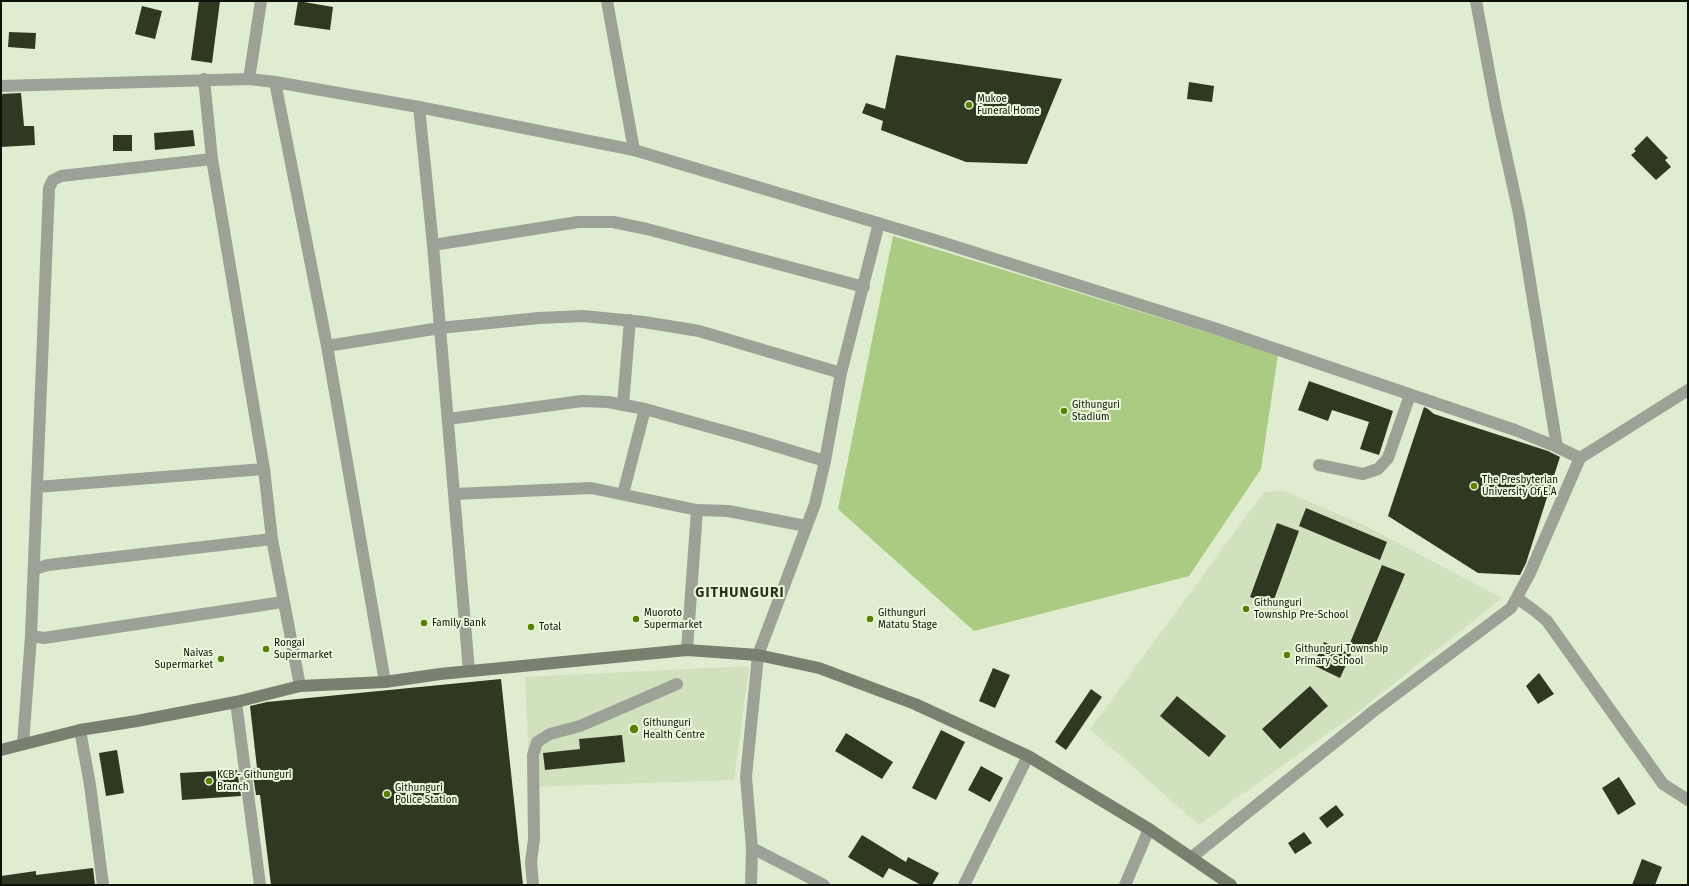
<!DOCTYPE html>
<style>
body{margin:0}
#map{position:relative;width:1689px;height:886px;overflow:hidden;background:#deeccf;font-family:"Fira Sans",sans-serif}
canvas{display:block}
.frame{position:absolute;inset:0;border:2px solid #0d1108;pointer-events:none}
</style>
<div id="map">
<canvas width="1689" height="886"></canvas>
<div class="frame"></div>
</div>
<script>
const ctx = document.querySelector('canvas').getContext('2d');
ctx.lineJoin = 'round';
function paint(path, color) {
  ctx.fillStyle = color;
  ctx.fill(path, 'evenodd');
}
function shape(rows) {
  const path = new Path2D();
  for (const r of rows) {
    path.moveTo(r[0], r[1]);
    for (let i = 2; i < r.length; i += 2) path.lineTo(r[i], r[i + 1]);
  }
  return path;
}
function strokePath(path, color, width, dash) {
  ctx.strokeStyle = color;
  ctx.lineWidth = width;
  ctx.lineCap = dash ? 'butt' : 'round';
  ctx.setLineDash(dash || []);
  ctx.stroke(path);
}
function write(font, color, halo, rows, align = 'center') {
  ctx.font = font + ' "Fira Sans",sans-serif';
  ctx.lineWidth = 4;
  ctx.setLineDash([]);
  ctx.textBaseline = 'middle';
  ctx.strokeStyle = halo;
  ctx.fillStyle = color;
  for (const [text, x, y, turn = 0] of rows) {
    ctx.save();
    ctx.translate(x, y);
    ctx.rotate((+turn || 0) * Math.PI / 180);
    ctx.textAlign = isNaN(turn) ? turn : align;
    if (halo) ctx.strokeText(text, 0, 0);
    ctx.fillText(text, 0, 0);
    ctx.restore();
  }
}
paint(shape([
 [1284,491,1364,525,1502,598,1358,712,1199,825,1090,729,1264,492],
 [749,666,734,780,530,787,525,677]
]), '#d0e1be');
paint(shape([
 [893,236,1278,354,1261,469,1189,576,974,631,838,509]
]), '#abcb82');
paint(shape([
 [199,1,220,1,212,63,191,60],
 [298,1,333,7,330,30,294,25],
 [142,6,162,11,155,39,135,34],
 [9,32,36,33,35,49,8,47],
 [896,55,1062,79,1027,164,966,162,881,130,883,121,862,113,866,103,885,109],
 [1189,82,1214,86,1212,102,1187,99],
 [21,93,24,126,34,126,35,145,1,147,1,94],
 [193,130,195,146,155,150,154,133],
 [113,135,132,135,132,151,113,151],
 [1647,136,1668,158,1665,160,1671,167,1656,180,1631,155,1636,151,1634,149],
 [1309,381,1393,411,1379,455,1360,449,1369,422,1332,410,1328,421,1298,410],
 [1424,407,1428,409,1434,414,1548,451,1560,457,1526,563,1520,575,1478,573,1388,516],
 [1306,508,1387,542,1380,560,1299,526],
 [1277,523,1299,531,1272,605,1250,597],
 [1382,565,1405,574,1372,652,1350,643],
 [1324,642,1351,654,1340,678,1313,665],
 [993,668,1010,675,995,708,979,701],
 [1539,673,1554,694,1538,704,1526,686],
 [501,679,523,885,271,885,260,795,256,795,252,769,257,768,250,706,267,702],
 [1310,686,1328,706,1280,749,1262,729],
 [1091,689,1102,697,1066,750,1055,742],
 [1177,696,1226,736,1209,757,1160,716],
 [941,730,965,742,936,800,912,788],
 [846,733,893,762,882,779,835,751],
 [622,735,625,762,545,770,543,753,580,749,579,739],
 [117,750,124,793,106,796,99,753],
 [981,766,1003,778,990,802,968,790],
 [237,770,241,796,182,800,180,773],
 [1619,777,1636,804,1618,815,1602,788],
 [1336,805,1344,815,1327,828,1319,818],
 [1304,832,1312,843,1295,854,1288,843],
 [862,835,906,862,908,857,939,873,932,885,921,885,889,868,883,878,848,857],
 [1642,859,1662,867,1655,885,1632,885],
 [93,868,95,885,1,885,1,876,36,871,36,875]
]), '#2f3922');
strokePath(shape([
 [607,1,634,150],
 [1476,1,1496,109,1519,214,1557,447],
 [204,79,212,159],
 [249,79,261,1],
 [275,82,327,346,385,682],
 [1,86,249,79,275,82,419,107,634,150,938,241,1217,329,1515,430,1557,447,1580,458],
 [419,107,433,245,469,671],
 [433,245,578,222,613,222,647,229,864,287],
 [327,346,440,328,539,318,583,316,644,322,699,331,841,373],
 [623,405,630,320],
 [448,419,582,401,608,402,645,409,749,438,825,461],
 [1319,465,1363,474,1378,469,1388,458,1410,395],
 [37,487,264,469],
 [454,494,591,488,697,510,728,511,806,526],
 [623,494,645,409],
 [34,569,48,565,272,539],
 [1517,598,1535,611,1547,621,1663,784,1688,800],
 [31,636,44,638,283,602],
 [687,650,697,510],
 [236,702,260,885],
 [80,730,90,785,103,885],
 [23,744,31,636,49,188,53,180,61,176,212,159,264,469,272,539,300,686],
 [752,848,824,885],
 [1192,857,1375,710,1511,608,1529,575,1580,458,1688,390],
 [533,885,531,862,534,839,533,755,537,742,550,734,580,726,677,684],
 [751,885,752,848,746,777,758,655,815,504,825,461,841,373,879,223],
 [964,885,1028,756],
 [1125,885,1149,829]
]), '#9ca296', 12);
strokePath(shape([
 [1,750,80,730,137,721,236,702,300,686,385,682,440,674,687,650,758,655,819,668,915,704,1028,756,1149,829,1231,885]
]), '#78806f', 12);
for (const [x, y, r, color] of [
 [969,105,4,"#598000"],
 [1064,411,4,"#598000"],
 [1474,486,4,"#598000"],
 [1246,609,4,"#598000"],
 [636,619,4,"#598000"],
 [870,619,4,"#598000"],
 [424,623,4,"#598000"],
 [531,627,4,"#598000"],
 [266,649,4,"#598000"],
 [1287,655,4,"#598000"],
 [221,659,4,"#598000"],
 [634,729,5,"#598000"],
 [209,781,4,"#598000"],
 [387,794,4,"#598000"]
]) {
  const dot = new Path2D();
  dot.arc(x, y, r, 0, 2 * Math.PI);
  ctx.fillStyle = color;
  ctx.fill(dot);
  strokePath(dot, '#ebf9dc', 1.5);
}
write('10px', '#0d1108', '#ebf9dc', [
 ["Mukoe",977,99],
 ["Funeral Home",977,111],
 ["Githunguri",1072,405],
 ["Stadium",1072,417],
 ["The Presbyterian",1482,480],
 ["University Of E.A",1482,492],
 ["Githunguri",1254,603],
 ["Township Pre-School",1254,615],
 ["Muoroto",644,613],
 ["Supermarket",644,625],
 ["Githunguri",878,613],
 ["Matatu Stage",878,625],
 ["Family Bank",432,623],
 ["Total",539,627],
 ["Rongai",274,643],
 ["Supermarket",274,655],
 ["Githunguri Township",1295,649],
 ["Primary School",1295,661],
 ["Naivas",213,653,"right"],
 ["Supermarket",213,665,"right"],
 ["Githunguri",643,723],
 ["Health Centre",643,735],
 ["KCB - Githunguri",217,775],
 ["Branch",217,787],
 ["Githunguri",395,788],
 ["Police Station",395,800]
], 'left');
ctx.letterSpacing = '1px';
write('bold 14px', '#28321b', '#ebf9dc', [
 ["GITHUNGURI",740,593]
]);
ctx.letterSpacing = '0px';
</script>
